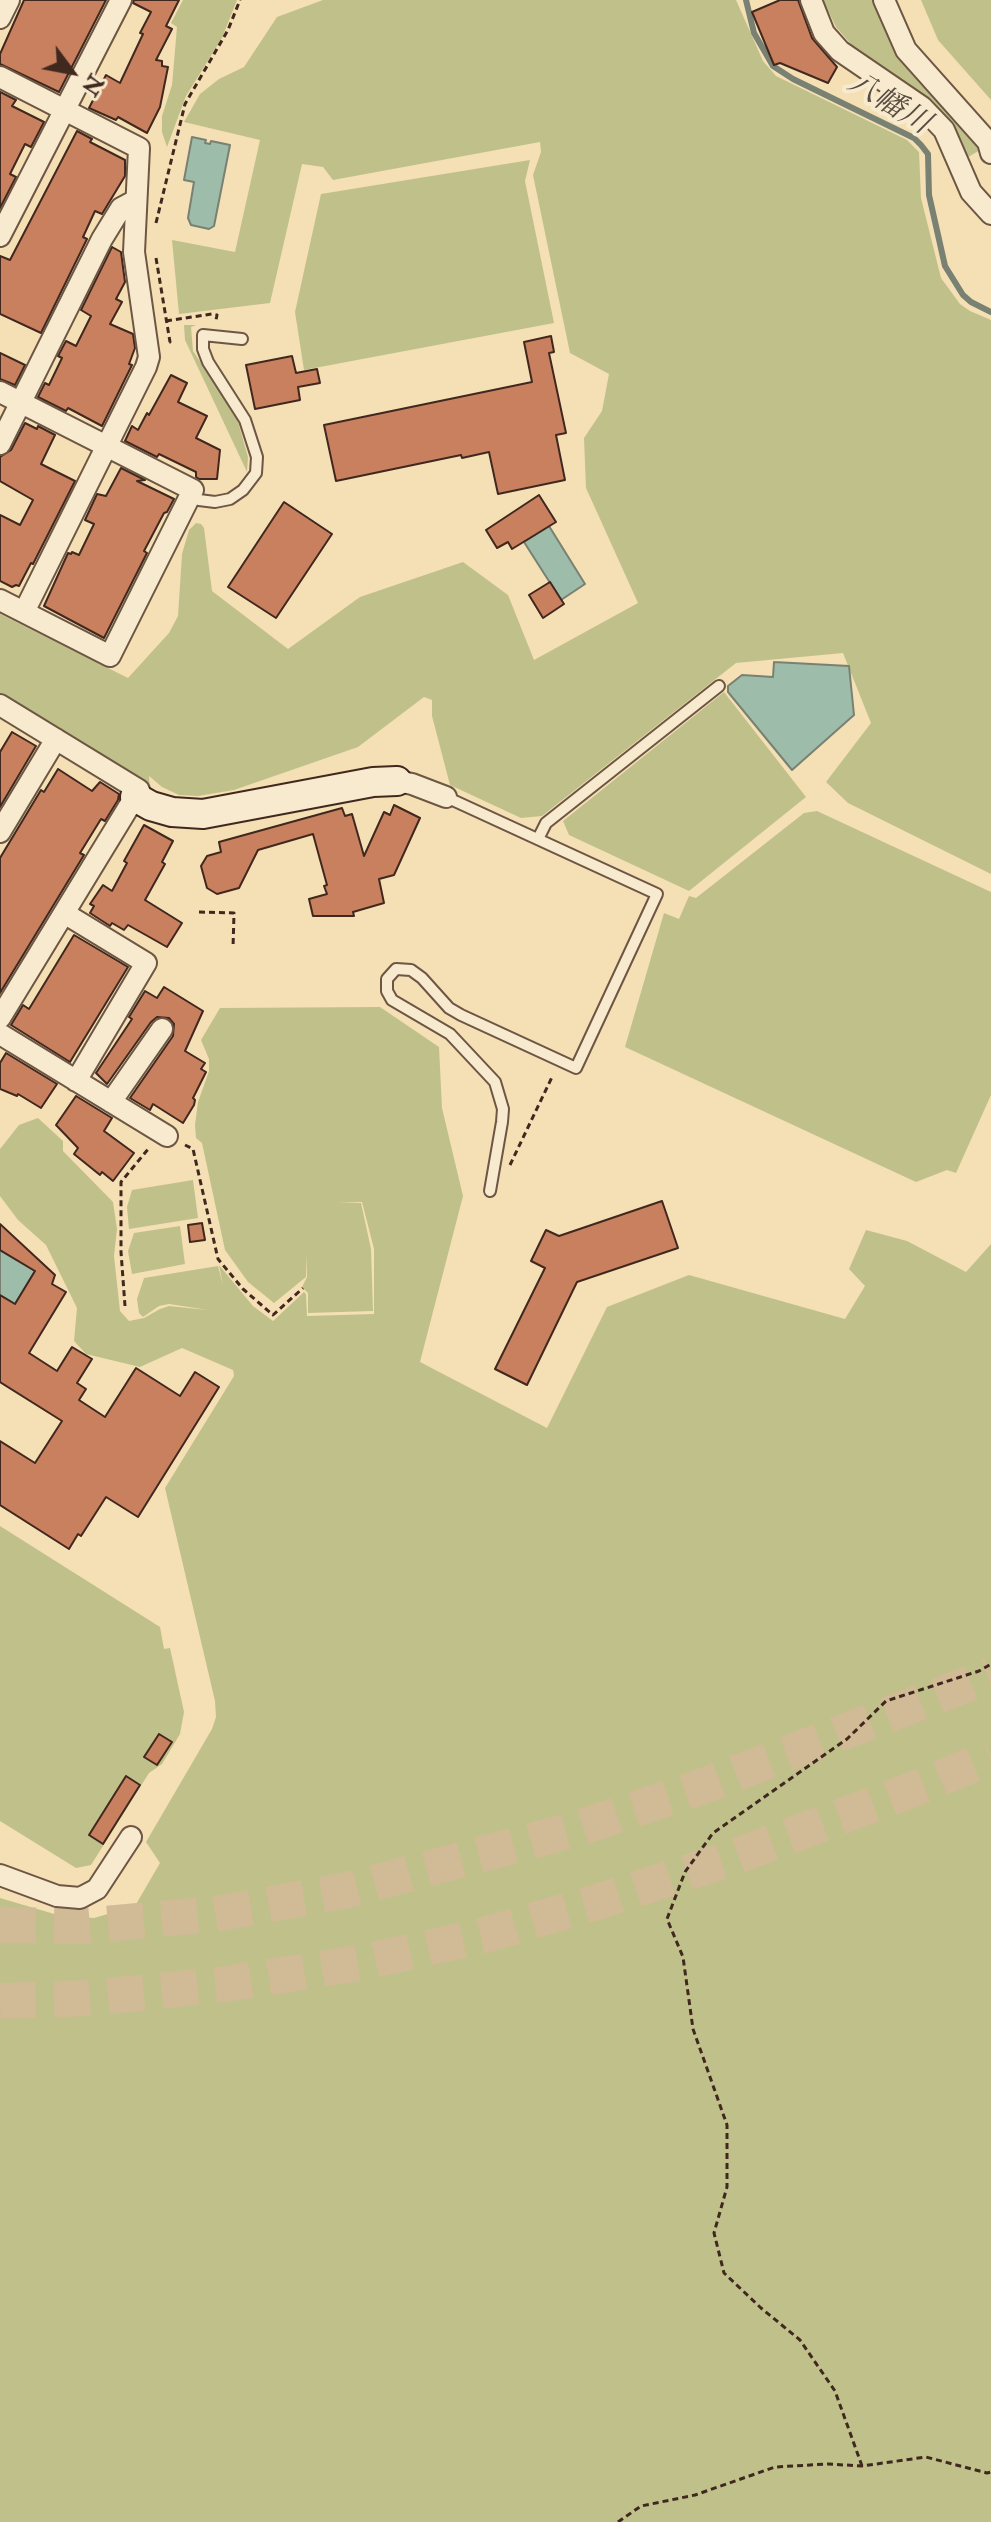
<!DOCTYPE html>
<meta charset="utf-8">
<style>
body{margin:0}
#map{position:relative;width:991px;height:2522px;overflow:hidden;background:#f5dfb4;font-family:"IM FELL Double Pica",serif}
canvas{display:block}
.north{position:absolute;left:32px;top:32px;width:80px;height:80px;-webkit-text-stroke:6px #f8eace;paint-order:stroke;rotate:122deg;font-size:22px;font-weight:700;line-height:32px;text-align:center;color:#40281f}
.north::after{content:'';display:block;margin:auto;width:28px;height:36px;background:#40281f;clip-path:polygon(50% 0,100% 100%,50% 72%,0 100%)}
</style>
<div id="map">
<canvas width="991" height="2522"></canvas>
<div class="north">N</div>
</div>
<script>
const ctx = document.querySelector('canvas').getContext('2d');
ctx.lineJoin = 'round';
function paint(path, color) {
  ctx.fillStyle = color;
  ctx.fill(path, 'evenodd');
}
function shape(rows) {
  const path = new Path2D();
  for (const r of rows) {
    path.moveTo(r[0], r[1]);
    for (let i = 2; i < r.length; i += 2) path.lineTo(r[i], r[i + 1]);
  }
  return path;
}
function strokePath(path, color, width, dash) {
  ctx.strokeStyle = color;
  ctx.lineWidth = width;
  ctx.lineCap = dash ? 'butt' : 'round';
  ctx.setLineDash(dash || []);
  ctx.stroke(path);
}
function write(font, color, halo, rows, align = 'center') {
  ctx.font = font + ' "IM FELL Double Pica","Noto Serif JP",serif';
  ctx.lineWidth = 8;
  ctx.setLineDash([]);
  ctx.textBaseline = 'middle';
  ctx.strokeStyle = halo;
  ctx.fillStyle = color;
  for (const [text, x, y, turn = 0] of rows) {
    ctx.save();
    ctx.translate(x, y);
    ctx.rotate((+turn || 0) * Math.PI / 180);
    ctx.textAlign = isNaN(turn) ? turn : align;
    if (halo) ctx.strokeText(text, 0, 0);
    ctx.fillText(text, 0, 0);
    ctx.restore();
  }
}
paint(shape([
 [183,0,237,0,222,38,186,96,167,147,162,132,162,116,172,85,177,27,171,23],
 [323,0,736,0,763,61,776,76,907,140,919,152,921,198,941,278,960,304,970,311,991,320,991,874,848,803,826,782,871,723,843,653,736,663,542,816,521,818,450,785,432,716,432,700,424,697,358,747,234,790,198,796,179,795,162,787,149,776,150,789,0,697,0,614,128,678,169,633,178,616,182,554,189,530,196,523,201,524,204,528,212,591,288,649,360,597,463,562,508,595,534,660,638,603,586,488,584,438,602,411,609,374,570,353,533,175,541,152,540,142,333,180,323,167,302,164,270,303,179,314,172,240,235,252,260,140,184,122,200,94,219,79,244,67,277,17],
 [823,0,874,0,885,31,899,55,982,149,968,157,952,125,935,106,862,57,836,27],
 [921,0,991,0,991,100,938,40],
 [530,160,525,181,554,323,304,370,295,312,321,194],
 [184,325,196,325,191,327,193,351,236,415,248,457,247,472,185,340],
 [724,692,806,797,689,891,569,835,563,821],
 [817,811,991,892,991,1095,956,1173,947,1170,916,1182,625,1047,664,913,679,919,689,896,696,898,804,813],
 [380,1007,439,1047,442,1108,463,1196,420,1362,547,1428,607,1307,689,1275,845,1319,865,1286,849,1269,866,1230,907,1241,966,1272,991,1244,991,2522,0,2522,0,1898,61,1916,94,1918,135,1906,160,1863,146,1842,212,1729,216,1717,215,1701,165,1488,234,1376,233,1370,182,1348,140,1367,86,1354,74,1341,77,1308,46,1245,18,1220,0,1196,0,1149,19,1125,38,1118,63,1141,63,1151,113,1202,117,1229,114,1256,120,1311,129,1321,144,1318,160,1309,169,1306,208,1310,169,1304,159,1306,143,1317,139,1313,137,1299,144,1278,218,1266,223,1285,219,1265,253,1306,273,1321,304,1292,306,1294,307,1316,374,1314,374,1249,362,1202,338,1203,361,1203,371,1249,373,1311,308,1313,308,1293,302,1287,307,1277,307,1253,306,1277,274,1303,248,1282,225,1250,202,1143,196,1138,195,1125,198,1102,209,1071,209,1059,201,1040,220,1008],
 [193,1180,198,1218,129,1229,127,1207,132,1190],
 [180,1226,185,1264,132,1274,128,1251,134,1233],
 [0,1526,160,1627,164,1649,170,1648,184,1712,180,1734,162,1764,149,1773,91,1865,76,1868,0,1821]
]), '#c0c18a');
const water = shape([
 [192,137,206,140,205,143,210,144,211,141,230,145,214,226,209,229,191,225,188,218,194,182,184,180,192,137],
 [549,526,585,584,561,600,524,542,549,526],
 [774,662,849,666,854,715,792,770,728,692,728,686,742,675,773,677,774,662],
 [0,1250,35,1271,15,1304,0,1295,0,1250]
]);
paint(water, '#9dbdaa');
strokePath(water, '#788172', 2);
strokePath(shape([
 [746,0,754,33,773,66,793,79,914,138,921,145,928,154,929,195,945,266,963,295,971,302,991,312]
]), '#788172', 6);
const building = shape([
 [24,0,106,0,59,92,0,64,0,54,24,0],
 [134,0,179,0,166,26,172,29,156,60,162,61,162,66,168,67,160,107,147,133,118,117,116,120,89,108,106,75,120,83,143,34,140,33,151,12,133,3,134,0],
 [780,0,798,0,812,38,837,67,828,83,780,63,774,65,752,12,780,0],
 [0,92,16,100,12,106,44,122,31,147,25,144,10,174,16,177,0,208,0,92],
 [77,131,92,139,90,142,125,160,125,176,102,214,95,211,83,237,87,239,41,333,0,314,0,256,10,260,77,131],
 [112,247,121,252,125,282,116,299,122,302,110,324,133,334,135,348,129,364,132,365,102,426,68,408,66,411,38,397,45,383,49,385,62,358,58,356,66,341,76,346,91,316,81,310,112,247],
 [551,336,554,352,549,353,566,433,556,435,565,480,498,494,489,452,462,458,461,455,336,481,324,425,532,382,524,342,551,336],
 [0,353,25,365,15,385,0,379,0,353],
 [292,356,296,373,317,369,320,383,298,387,300,400,255,409,246,365,292,356],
 [171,375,187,383,178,402,207,416,196,438,220,450,217,479,199,479,196,477,196,472,159,454,157,457,125,441,132,426,138,430,147,413,149,415,171,375],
 [25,423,37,429,38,426,55,435,41,464,75,481,33,564,31,563,19,586,16,585,12,587,0,581,0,515,20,525,33,500,0,481,0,457,11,450,25,423],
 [121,468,145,480,137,481,174,499,167,512,164,513,144,551,147,553,104,638,44,606,68,553,71,554,72,552,79,555,94,524,85,520,97,494,106,496,121,468],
 [539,495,556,522,512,549,508,542,497,548,486,530,539,495],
 [284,502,332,534,276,618,228,587,284,502],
 [550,582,564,604,543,618,529,595,550,582],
 [12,732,36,746,0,807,0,752,12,732],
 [58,769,92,791,100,782,119,794,118,800,105,821,101,819,80,853,84,855,0,993,0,858,41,790,44,792,58,769],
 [394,805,420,818,394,875,379,879,384,903,353,912,354,916,313,916,309,899,327,894,324,886,327,885,313,834,258,850,239,888,217,894,207,888,201,866,207,856,221,852,219,842,342,808,345,816,352,814,364,856,384,812,390,815,394,805],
 [144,825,173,841,162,862,165,864,145,900,182,923,167,947,128,925,124,930,112,923,110,926,90,913,94,906,90,904,103,885,112,891,127,863,124,861,144,825],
 [74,935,128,967,70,1062,11,1025,23,1005,29,1009,74,935],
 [164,987,203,1011,185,1051,205,1063,201,1069,206,1072,193,1098,195,1100,194,1105,183,1123,153,1104,150,1110,130,1098,173,1036,174,1024,169,1018,157,1017,151,1022,107,1084,96,1073,132,1019,129,1017,145,991,157,998,164,987],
 [6,1053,57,1084,41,1108,18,1094,17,1096,0,1089,0,1063,6,1053],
 [76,1096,112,1118,104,1131,134,1153,113,1181,102,1172,100,1175,74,1154,78,1148,56,1125,76,1096],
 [662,1201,678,1248,577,1282,527,1385,495,1369,545,1268,531,1261,546,1230,559,1236,662,1201],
 [202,1223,205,1240,190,1242,188,1225,202,1223],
 [0,1224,55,1275,52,1284,66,1292,29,1353,57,1371,72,1347,92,1359,77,1383,86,1389,79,1400,105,1417,136,1368,180,1396,195,1372,219,1387,138,1517,106,1497,81,1536,78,1534,69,1549,0,1505,0,1441,35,1463,62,1421,0,1382,0,1295,15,1304,35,1271,0,1250,0,1224],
 [159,1734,172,1742,157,1765,144,1757,159,1734],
 [126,1776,140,1785,103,1844,89,1835,126,1776]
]);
paint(building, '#c9805f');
strokePath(building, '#40281f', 2);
strokePath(shape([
 [0,1925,83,1926,215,1914,344,1891,576,1829,698,1788,991,1675],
 [0,2001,89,1998,226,1984,364,1962,481,1936,600,1901,726,1860,914,1789,991,1757]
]), '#d1ba96', 36, [36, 18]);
const lane = shape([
 [190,496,199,500,215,502,230,499,243,490,256,473,257,457,245,420,208,362,203,349,203,335,242,339],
 [446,797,657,894,576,1068,461,1015,449,1008,422,978,411,970,396,969,387,979,387,991,392,1000,450,1034,495,1082,503,1109,502,1122,490,1191],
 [538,839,546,823,719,686]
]);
const street = shape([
 [811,0,824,33,840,51,922,107,944,130,971,192,991,214],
 [884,0,906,50,988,142,991,153],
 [0,18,9,0],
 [0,77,139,148,134,252,149,357,146,367,24,612],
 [0,236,121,0],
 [0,392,193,490,110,656,0,600],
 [0,444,102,239,121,208,136,200],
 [0,705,139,790,0,1018],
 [397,781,412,784,446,797],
 [0,832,56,739],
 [64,913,146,963,76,1081],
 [0,1034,167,1136],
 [111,1102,162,1029],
 [0,1875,57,1896,80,1898,97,1889,131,1837]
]);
const secondary = shape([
 [135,797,151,806,172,812,203,814,373,782,397,781]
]);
strokePath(lane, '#6d5644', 14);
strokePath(street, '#6d5644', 24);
strokePath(secondary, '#40281f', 32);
strokePath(shape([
 [156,223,185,104,228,30,240,0],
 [156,258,170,342,167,343],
 [166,321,212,314,217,315,216,320],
 [199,912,234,913,233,948],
 [185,1145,193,1149,218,1259,243,1289,273,1315,303,1288],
 [510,1165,553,1075],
 [125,1306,121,1252,121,1182,149,1148],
 [862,2466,835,2391,800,2340,761,2308,724,2273,714,2233,727,2187,727,2125,693,2029,683,1957,667,1919,685,1872,713,1833,847,1739,886,1701,979,1671,991,1664],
 [618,2522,641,2506,695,2495,775,2467,828,2464,862,2466,926,2457,987,2473,991,2472]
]), '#40281f', 3, [6, 4]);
strokePath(lane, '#f8eace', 10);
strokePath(street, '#f8eace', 20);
strokePath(secondary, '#f8eace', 28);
write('italic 30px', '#574d42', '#f8eace', [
 ["八幡川",888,105,31]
]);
</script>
